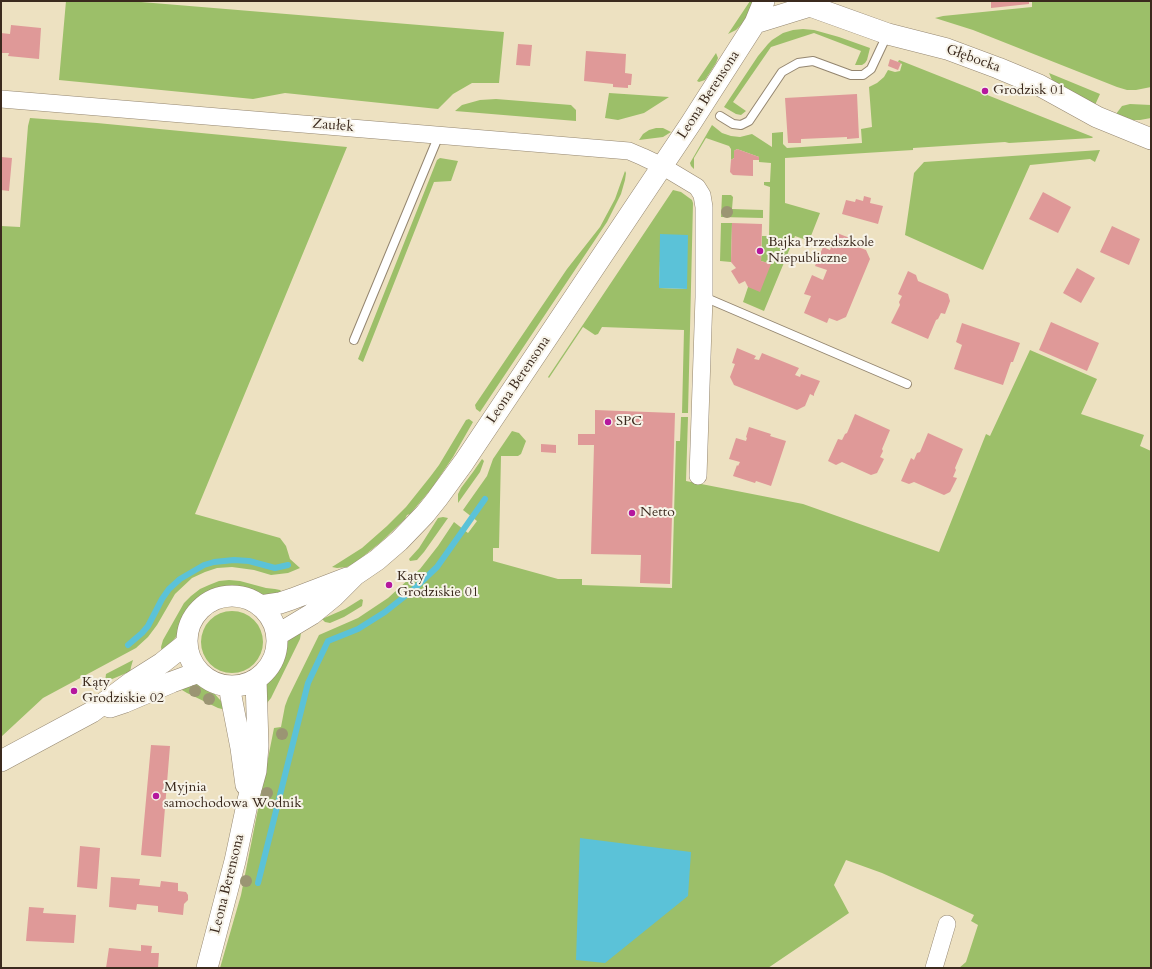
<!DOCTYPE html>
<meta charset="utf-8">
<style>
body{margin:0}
#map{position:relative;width:1152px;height:969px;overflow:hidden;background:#ede1c1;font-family:Cardo,serif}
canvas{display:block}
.frame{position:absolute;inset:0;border:2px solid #3b2a1e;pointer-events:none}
</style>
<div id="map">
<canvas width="1152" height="969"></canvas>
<div class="frame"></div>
</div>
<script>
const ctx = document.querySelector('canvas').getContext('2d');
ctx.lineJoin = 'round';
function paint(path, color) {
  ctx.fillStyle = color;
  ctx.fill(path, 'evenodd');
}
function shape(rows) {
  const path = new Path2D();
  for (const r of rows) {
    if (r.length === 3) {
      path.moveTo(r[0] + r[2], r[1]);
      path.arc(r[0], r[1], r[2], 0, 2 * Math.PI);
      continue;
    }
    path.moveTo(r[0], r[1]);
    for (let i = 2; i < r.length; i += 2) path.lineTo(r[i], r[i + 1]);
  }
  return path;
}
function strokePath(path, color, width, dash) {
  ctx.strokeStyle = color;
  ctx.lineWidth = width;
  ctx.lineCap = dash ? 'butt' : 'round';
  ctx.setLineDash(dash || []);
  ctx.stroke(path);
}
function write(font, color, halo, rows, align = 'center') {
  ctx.font = font + ' Cardo,serif';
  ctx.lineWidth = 4;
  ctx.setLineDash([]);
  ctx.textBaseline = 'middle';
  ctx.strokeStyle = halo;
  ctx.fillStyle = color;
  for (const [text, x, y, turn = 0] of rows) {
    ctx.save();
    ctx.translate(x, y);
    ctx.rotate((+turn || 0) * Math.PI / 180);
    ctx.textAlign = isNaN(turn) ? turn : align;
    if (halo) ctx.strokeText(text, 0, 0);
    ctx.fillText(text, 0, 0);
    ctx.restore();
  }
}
paint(shape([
 [66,1,129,1,504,32,499,83,472,83,453,94,438,109,285,93,253,99,59,80],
 [750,1,757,1,742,24,736,30,728,34],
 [1032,1,1151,1,1151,87,1136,90,1127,90,1117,87,973,30,935,18,943,16,1032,7],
 [803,29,814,30,839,37,870,48,867,60,865,63,862,65,855,65,861,51,814,33,771,47,733,102,746,111,741,115,736,114,724,107,758,56,768,44,772,40,783,33,793,30],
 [716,53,718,58,716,63,705,80,699,82,697,81],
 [899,60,1093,137,1092,138,1009,143,1005,142,913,148,913,150,785,158,785,203,820,213,809,241,795,236,764,311,743,302,748,287,771,264,761,261,762,236,769,236,770,187,764,185,764,182,770,182,771,163,759,162,759,157,737,149,734,151,734,158,731,160,731,149,729,146,706,138,694,158,694,169,691,166,690,163,712,125,722,133,731,136,740,137,752,134,772,147,772,133,783,132,783,144,787,148,862,143,861,129,872,127,869,87,877,83,884,77,888,70,895,72,900,71,902,64,898,62],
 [1049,73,1100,94,1095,105,1052,80],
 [609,93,669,97,644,113,618,120,605,118],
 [496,99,571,105,576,110,576,121,455,111,462,105,480,100],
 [1130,104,1151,105,1151,118,1140,120,1133,120,1116,114,1122,106],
 [30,118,97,123,347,147,195,514,280,538,286,546,290,559,300,568,288,573,271,575,254,570,232,567,217,568,205,572,192,578,175,594,157,625,148,637,136,648,43,698,1,737,1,226,20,227,28,126],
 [656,128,663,128,671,132,663,137,639,140,643,134,649,130],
 [1100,150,1095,162,1090,159,1030,165,983,270,905,235,914,173,924,162],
 [440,158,458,161,451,181,434,182,363,362,358,359,437,160],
 [625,171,626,173,625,180,621,194,607,222,480,412,476,409,475,405,567,269,600,227,615,199],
 [673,190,681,192,692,200,693,203,688,413,682,413,684,330,602,327,598,334,595,335,583,327,549,378,548,377],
 [661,234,687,289,659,288],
 [722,195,731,195,733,197,732,209,763,210,763,218,721,217],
 [721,223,732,223,731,262,720,261],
 [1030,350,1097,379,1081,414,1144,435,1140,446,1151,451,1151,968,959,968,966,962,978,925,971,921,974,915,940,899,882,873,846,860,834,885,849,913,768,968,220,968,241,895,274,728,281,727,285,706,288,698,319,635,358,618,388,598,420,569,438,546,454,522,468,533,477,521,463,510,487,476,493,459,512,431,519,433,526,441,521,454,518,456,501,456,499,548,493,548,493,561,558,579,582,579,582,585,672,588,676,441,680,441,681,417,688,417,686,481,803,504,939,552,986,434,990,436],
 [469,419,473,422,453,457,432,488,410,514,407,515,405,519,381,542,355,563,347,567,337,568,332,567,362,548,387,526,406,507,430,477,439,465,466,420],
 [482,459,484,461,480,472,458,503,458,494,461,488,473,472],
 [443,517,448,518,424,552,417,560,410,561,409,559,419,548,438,518],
 [229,580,240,581,266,588,275,589,280,590,283,593,264,597,244,591,230,589,216,592,209,594,195,604,188,614,176,637,162,653,161,647,163,640,184,603,191,596,200,589,209,585,219,581],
 [361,599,363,600,362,606,344,617,330,623,325,622,322,619,345,609],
 [232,642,31],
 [301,628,301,633,300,639,271,698,267,703,265,686,278,666,289,639],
 [133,660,131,667,130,673,129,672,105,682,106,674],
 [193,683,203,686,213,692,221,701,226,710,218,708,187,693,182,690,179,686]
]), '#9cbf69');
paint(shape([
 [660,234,688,235,687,289,659,288],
 [580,838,691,852,688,896,605,963,576,960]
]), '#5bc2d8');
strokePath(shape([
 [128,645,142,633,148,626,162,599,169,589,180,579,204,565,214,562,234,560,249,561,275,568,288,565],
 [258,883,308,683,328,641,358,629,385,612,414,589,437,567,485,499]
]), '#5bc2d8', 6);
paint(shape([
 [991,1,1029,1,1029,4,991,8],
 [11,25,41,28,39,59,8,56,9,53,1,53,1,33,10,34],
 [518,44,532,45,530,66,516,65],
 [586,51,626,54,625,73,632,74,631,85,628,85,628,88,613,87,613,84,584,81],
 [890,59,901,63,898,70,888,66],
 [857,94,859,138,847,139,847,137,801,139,801,143,788,143,785,98],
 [737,149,759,157,759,160,753,160,753,176,733,175,730,172,731,160,734,158,734,151],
 [1,157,12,158,9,191,1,190],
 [1043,192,1071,207,1058,233,1029,219],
 [864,196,871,198,870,203,883,206,878,224,842,214,846,200,855,202,856,199,863,201],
 [732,223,762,224,761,261,771,264,760,292,748,287,745,281,739,284,731,271,736,268,731,262],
 [1112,226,1140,239,1129,265,1100,252],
 [837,233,860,242,858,247,866,250,870,259,846,317,837,321,829,318,827,323,804,313,811,296,804,294,812,275,823,280,827,270,815,266,823,247,830,250],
 [1077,268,1095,278,1081,303,1063,293],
 [908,271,916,275,918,281,948,294,950,301,945,314,941,313,938,319,936,320,928,339,891,323,900,305,899,302,902,296,898,294],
 [1051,322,1099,343,1087,371,1039,350],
 [962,323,1020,343,1013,362,1011,362,1003,385,954,369,962,345,956,342],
 [737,348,756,356,754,359,759,360,762,353,799,368,795,375,800,377,801,374,820,381,814,394,814,396,810,394,805,406,797,410,734,385,730,377,735,364,732,363],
 [595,410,675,413,670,584,640,583,641,555,591,554,594,445,578,445,578,434,595,434],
 [855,414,890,430,882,449,883,451,880,457,884,459,877,473,871,475,842,462,836,465,828,461,838,439,842,440,845,434,847,433],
 [749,427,771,434,770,436,786,441,771,486,756,481,755,483,733,476,737,465,738,466,740,462,729,459,736,438,746,441,747,438,746,437],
 [928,433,963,449,955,468,956,470,953,477,957,478,950,492,944,495,914,482,909,484,901,481,911,458,914,460,917,453,920,452],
 [541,444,556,445,556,453,541,452],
 [151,745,170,746,161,857,141,855],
 [80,846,100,848,97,889,77,887],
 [111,877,140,879,139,885,160,887,161,881,178,883,178,891,186,892,188,895,188,900,184,904,183,915,158,912,158,906,137,904,136,910,109,907],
 [29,907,44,908,43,913,76,915,74,943,26,941],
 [141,945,152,946,151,953,159,953,158,968,106,968,109,948,141,951]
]), '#df9998');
const service = shape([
 [720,116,733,124,741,125,749,121,782,72,798,63,813,61,851,75,863,75,871,69,887,35],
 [704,297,907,384],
 [354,340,439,135]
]);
const minor = shape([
 [1,99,617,150,629,151,643,157,662,166,697,187,702,195,704,207,704,297,698,476],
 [934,968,947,924]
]);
const tertiary = shape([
 [810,6,888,34,947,49,998,68,1039,85,1097,117,1151,139],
 [755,23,810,6],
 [232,641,45],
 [260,606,280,603,292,599,347,578],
 [277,635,312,614,334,596,355,575,377,560,399,541,425,514,437,499,464,462,691,123,755,23,764,1],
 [229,686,241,748,246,785],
 [110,707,125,702,172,682,199,672],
 [1,761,92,712,132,682,162,663,187,643],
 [207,968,235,861,248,800,256,771,258,746,256,679]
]);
strokePath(service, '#948670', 10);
strokePath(minor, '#948670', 18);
strokePath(tertiary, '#948670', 22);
strokePath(service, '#fff', 8);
strokePath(minor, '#fff', 17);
strokePath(tertiary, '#fff', 21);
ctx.fillStyle = '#9b9573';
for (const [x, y] of [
 [727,212],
 [195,691],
 [209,699],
 [282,734],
 [267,793],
 [246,881]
]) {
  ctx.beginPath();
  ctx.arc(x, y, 6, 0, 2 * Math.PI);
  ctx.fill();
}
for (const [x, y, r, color] of [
 [985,91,4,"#b5179e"],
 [760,251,4,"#b5179e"],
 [608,422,4,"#b5179e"],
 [632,513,4,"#b5179e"],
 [389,585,4,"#b5179e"],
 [74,691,4,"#b5179e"],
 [156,796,4,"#b5179e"]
]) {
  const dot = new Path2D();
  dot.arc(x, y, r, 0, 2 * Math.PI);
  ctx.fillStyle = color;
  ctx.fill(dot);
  strokePath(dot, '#f7f3e8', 1.5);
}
write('14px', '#3b2a1e', '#f7f3e8', [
 ["Głębocka",973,59,20],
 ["Leona Berensona",709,95,-57],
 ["Zaułek",333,126,5],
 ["Leona Berensona",519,380,-56],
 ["Leona Berensona",228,884,-76]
]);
write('14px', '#3b2a1e', '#f7f3e8', [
 ["Grodzisk 01",993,91],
 ["Bajka Przedszkole",768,243],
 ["Niepubliczne",768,259],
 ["SPC",616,422],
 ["Netto",640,513],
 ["Kąty",397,577],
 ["Grodziskie 01",397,593],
 ["Kąty",82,683],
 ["Grodziskie 02",82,699],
 ["Myjnia",164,788],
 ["samochodowa Wodnik",164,804]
], 'left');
</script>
